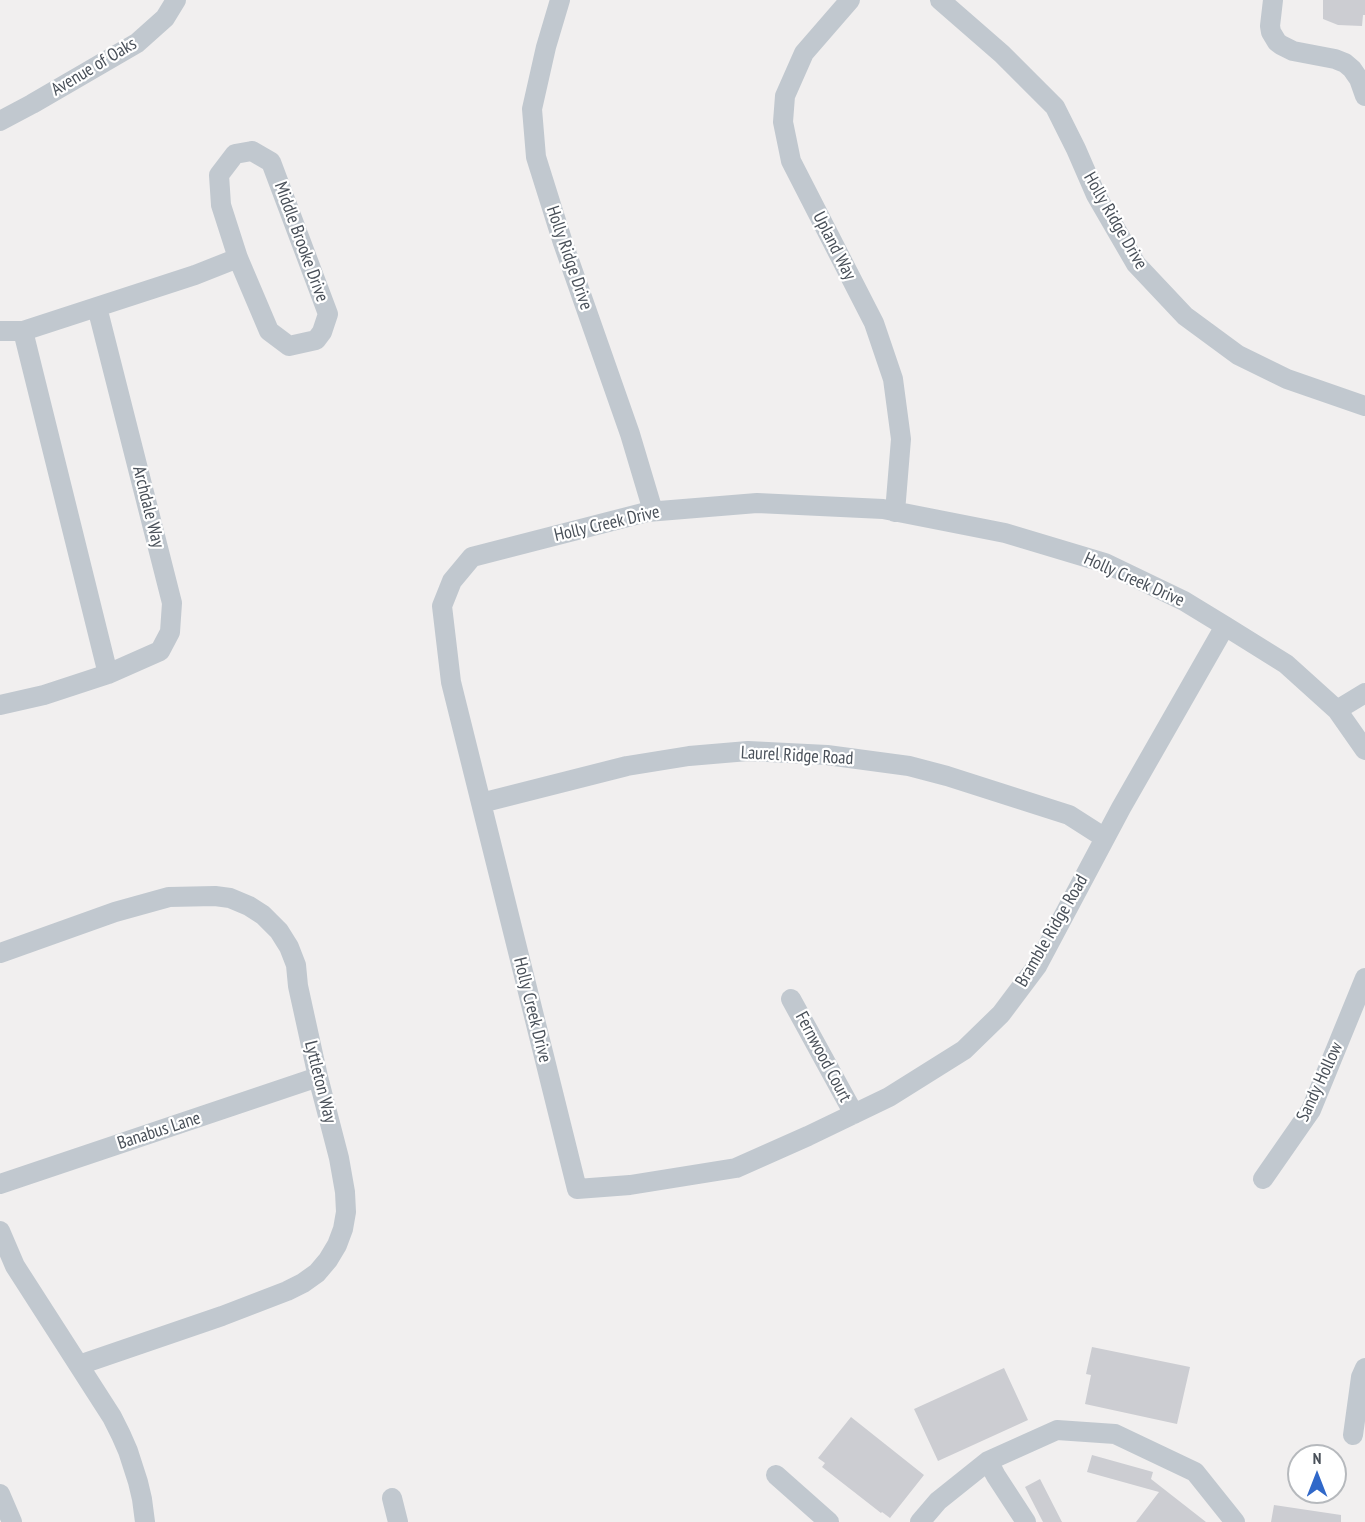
<!DOCTYPE html>
<style>
body{margin:0}
#map{position:relative;width:1365px;height:1522px;overflow:hidden;background:#f1efef;font-family:"PT Sans Narrow",sans-serif}
canvas{display:block}
.north{position:absolute;left:1287px;top:1444px;width:60px;height:60px;box-sizing:border-box;background:#fff;border:2px solid #b6b9bd;border-radius:50%;rotate:0deg;font-size:16px;font-weight:700;line-height:24px;text-align:center;color:#495059}
.north::after{content:'';display:block;margin:auto;width:21px;height:27px;background:#3068c9;clip-path:polygon(50% 0,100% 100%,50% 72%,0 100%)}
</style>
<div id="map">
<canvas width="1365" height="1522"></canvas>
<div class="north">N</div>
</div>
<script>
const ctx = document.querySelector('canvas').getContext('2d');
ctx.lineJoin = 'round';
function paint(path, color) {
  ctx.fillStyle = color;
  ctx.fill(path, 'evenodd');
}
function shape(rows) {
  const path = new Path2D();
  for (const r of rows) {
    path.moveTo(r[0], r[1]);
    for (let i = 2; i < r.length; i += 2) path.lineTo(r[i], r[i + 1]);
  }
  return path;
}
function strokePath(path, color, width, dash) {
  ctx.strokeStyle = color;
  ctx.lineWidth = width;
  ctx.lineCap = dash ? 'butt' : 'round';
  ctx.setLineDash(dash || []);
  ctx.stroke(path);
}
function write(font, color, halo, rows, align = 'center') {
  ctx.font = font + ' "PT Sans Narrow",sans-serif';
  ctx.lineWidth = 4.5;
  ctx.setLineDash([]);
  ctx.textBaseline = 'middle';
  ctx.strokeStyle = halo;
  ctx.fillStyle = color;
  for (const [text, x, y, turn = 0] of rows) {
    ctx.save();
    ctx.translate(x, y);
    ctx.rotate((+turn || 0) * Math.PI / 180);
    ctx.textAlign = isNaN(turn) ? turn : align;
    if (halo) ctx.strokeText(text, 0, 0);
    ctx.fillText(text, 0, 0);
    ctx.restore();
  }
}
paint(shape([
 [1323,0,1365,0,1365,15,1363,15,1362,26,1338,25,1323,19],
 [1092,1347,1190,1367,1177,1424,1085,1404,1091,1375,1086,1374],
 [1004,1368,1028,1420,938,1461,914,1409],
 [851,1417,924,1475,890,1518,882,1512,881,1513,822,1467,825,1463,818,1458],
 [1092,1455,1153,1472,1151,1479,1206,1522,1136,1522,1159,1492,1087,1472],
 [1040,1479,1062,1522,1043,1522,1025,1487],
 [1274,1505,1341,1515,1341,1522,1271,1522]
]), '#cccdd2');
strokePath(shape([
 [560,0,546,47,532,109,536,157,563,243,630,434,653,511],
 [850,0,804,53,785,96,783,122,791,161,874,323,893,379,901,439,895,512],
 [940,0,1002,54,1055,107,1076,149,1096,195,1136,264,1185,316,1238,355,1287,379,1365,406],
 [1273,0,1270,26,1271,32,1277,42,1281,45,1293,51,1335,59,1345,63,1352,69,1359,79,1365,96],
 [0,121,32,104,137,43,165,18,176,0],
 [252,151,271,162,328,314,322,332,316,340,289,346,269,331,238,258,221,205,219,175,235,154,252,151],
 [0,331,23,331,195,275,238,258],
 [23,331,108,674],
 [1225,626,1121,808,1037,966,1001,1014,964,1050,889,1097,808,1136,736,1168,630,1185,577,1189,451,682,442,606,452,581,472,557,647,512,757,503,883,509,1005,533,1105,563,1184,601,1225,626,1286,664,1337,710,1365,750],
 [0,705,44,695,108,674,160,651,170,632,172,603,97,307],
 [1337,710,1365,693],
 [481,803,627,766,689,756,748,751,827,755,909,766,947,776,1069,815,1105,838],
 [0,953,115,912,169,897,215,896,230,898,249,906,263,915,279,931,289,947,296,965,298,986,318,1077,339,1158,345,1192,346,1212,343,1229,337,1245,328,1260,317,1273,303,1283,287,1291,222,1316,79,1365],
 [791,999,854,1114],
 [1263,1179,1311,1110,1365,978],
 [0,1184,318,1077],
 [0,1231,15,1266,112,1417,121,1435,128,1451,138,1482,142,1499,145,1522],
 [1353,1435,1361,1377,1365,1368],
 [988,1461,996,1476,1026,1522],
 [776,1475,829,1522],
 [0,1494,12,1522],
 [392,1498,398,1522],
 [920,1522,938,1501,988,1461,1057,1430,1115,1434,1195,1472,1235,1522]
]), '#c1c8cf', 20);
write('18px', '#495059', '#fff', [
 ["Avenue of Oaks",94,67,-31],
 ["Holly Ridge Drive",1115,221,60],
 ["Middle Brooke Drive",301,242,70],
 ["Upland Way",834,246,63],
 ["Holly Ridge Drive",569,258,71],
 ["Archdale Way",148,507,76],
 ["Holly Creek Drive",607,524,-13],
 ["Holly Creek Drive",1134,580,24],
 ["Laurel Ridge Road",797,756,3],
 ["Bramble Ridge Road",1052,931,-60],
 ["Holly Creek Drive",532,1010,76],
 ["Fernwood Court",823,1057,62],
 ["Lyttleton Way",320,1082,76],
 ["Sandy Hollow",1320,1082,-65],
 ["Banabus Lane",159,1131,-18]
]);
</script>
